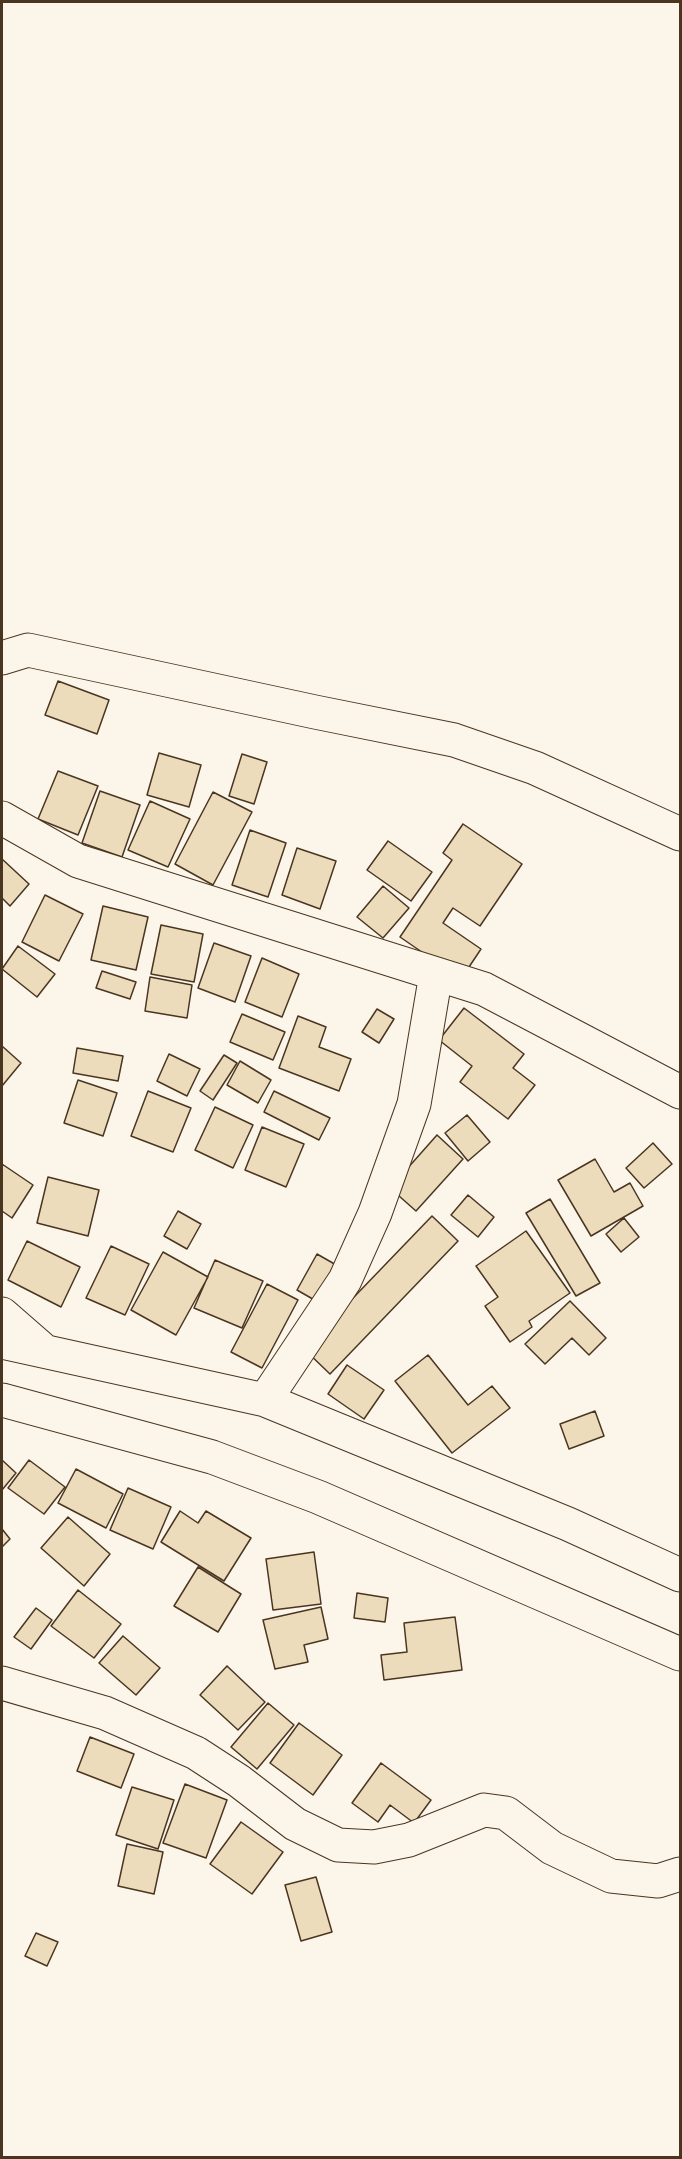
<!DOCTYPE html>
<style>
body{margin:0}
#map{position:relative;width:682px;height:2159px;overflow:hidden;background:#fbf6e9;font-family:"PT Sans",sans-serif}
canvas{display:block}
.frame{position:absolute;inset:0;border:3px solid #4a3520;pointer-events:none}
</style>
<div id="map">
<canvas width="682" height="2159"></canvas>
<div class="frame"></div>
</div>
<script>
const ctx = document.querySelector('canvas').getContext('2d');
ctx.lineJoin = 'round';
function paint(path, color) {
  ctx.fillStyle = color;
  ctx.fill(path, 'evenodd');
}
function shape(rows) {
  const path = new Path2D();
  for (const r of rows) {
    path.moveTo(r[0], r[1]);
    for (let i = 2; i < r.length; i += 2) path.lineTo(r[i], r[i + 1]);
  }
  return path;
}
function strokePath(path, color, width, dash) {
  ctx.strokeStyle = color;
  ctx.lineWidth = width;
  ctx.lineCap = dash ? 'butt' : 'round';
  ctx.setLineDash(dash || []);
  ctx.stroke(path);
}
const building = shape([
 [58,681,109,700,97,734,45,715,58,681],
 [159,753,201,765,189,807,147,795,159,753],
 [242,754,267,762,254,804,229,796,242,754],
 [58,771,98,786,78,835,38,819,58,771],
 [100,791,140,805,122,857,82,843,100,791],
 [213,792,252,812,213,885,175,864,213,792],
 [150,801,190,819,168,867,128,850,150,801],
 [463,824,522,864,480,926,453,908,443,923,481,949,461,979,400,937,452,860,443,853,463,824],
 [250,830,286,843,268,897,232,885,250,830],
 [388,841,432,872,411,901,367,870,388,841],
 [297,848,336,861,320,909,282,895,297,848],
 [2,859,29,884,10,906,2,898,2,859],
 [383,886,409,908,383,938,357,917,383,886],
 [45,895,83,914,59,961,22,942,45,895],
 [103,906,148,917,136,970,91,960,103,906],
 [161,925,203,934,194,982,151,974,161,925],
 [214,943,251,956,235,1002,198,988,214,943],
 [18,946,55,974,37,997,2,969,18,946],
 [262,958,299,974,282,1017,245,1002,262,958],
 [102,971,136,982,130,999,96,988,102,971],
 [150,977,192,985,187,1018,145,1011,150,977],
 [464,1008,524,1054,513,1068,535,1085,508,1119,460,1082,472,1066,439,1040,464,1008],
 [377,1009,394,1019,379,1043,362,1032,377,1009],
 [242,1014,285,1032,273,1060,230,1042,242,1014],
 [298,1016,326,1027,319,1047,351,1059,339,1091,279,1068,298,1016],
 [2,1046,21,1063,2,1086,2,1046],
 [77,1048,123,1056,118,1081,73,1073,77,1048],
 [169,1054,200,1069,187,1096,157,1081,169,1054],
 [224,1055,237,1063,213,1100,200,1091,224,1055],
 [240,1061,271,1080,258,1103,227,1085,240,1061],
 [78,1080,117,1093,103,1136,64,1123,78,1080],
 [148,1091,191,1108,173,1152,131,1136,148,1091],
 [274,1091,330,1118,319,1140,264,1112,274,1091],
 [215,1107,253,1125,233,1168,195,1150,215,1107],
 [467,1115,490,1142,468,1161,445,1133,467,1115],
 [262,1127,304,1144,286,1187,245,1170,262,1127],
 [437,1135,463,1159,416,1211,390,1188,437,1135],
 [653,1143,672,1164,644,1188,626,1168,653,1143],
 [595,1159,614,1192,630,1183,643,1206,591,1236,558,1180,595,1159],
 [2,1164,33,1185,12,1218,2,1211,2,1164],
 [48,1177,99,1190,88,1236,37,1223,48,1177],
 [468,1195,494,1217,478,1237,451,1215,468,1195],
 [550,1199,600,1283,576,1296,526,1213,550,1199],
 [178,1211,201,1224,187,1249,164,1236,178,1211],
 [432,1216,458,1241,330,1374,304,1349,432,1216],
 [624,1218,639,1237,621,1252,606,1234,624,1218],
 [526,1231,570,1293,529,1321,532,1327,510,1342,485,1306,498,1297,476,1266,526,1231],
 [27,1241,80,1267,61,1307,8,1280,27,1241],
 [111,1246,149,1264,125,1315,86,1298,111,1246],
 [163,1252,208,1277,176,1335,131,1310,163,1252],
 [317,1254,338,1266,318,1302,297,1290,317,1254],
 [215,1260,263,1281,242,1328,194,1308,215,1260],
 [267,1284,298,1300,262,1368,231,1352,267,1284],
 [570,1301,606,1338,589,1355,572,1338,545,1364,525,1344,570,1301],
 [428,1355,468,1405,492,1386,510,1408,452,1453,395,1381,428,1355],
 [347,1365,384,1390,364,1419,328,1394,347,1365],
 [595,1411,604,1436,569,1449,560,1424,595,1411],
 [2,1460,16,1473,2,1490,2,1460],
 [29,1460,65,1487,44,1514,8,1488,29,1460],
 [76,1469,123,1494,106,1528,58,1503,76,1469],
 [128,1488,171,1507,153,1549,110,1530,128,1488],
 [180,1511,198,1523,206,1511,251,1538,224,1581,161,1542,180,1511],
 [68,1517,110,1554,84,1586,41,1548,68,1517],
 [2,1529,10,1539,2,1547,2,1529],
 [314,1552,321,1604,273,1610,266,1559,314,1552],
 [198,1567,241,1594,218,1632,174,1606,198,1567],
 [78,1590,121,1624,94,1658,51,1626,78,1590],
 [357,1593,388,1598,385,1622,354,1618,357,1593],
 [321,1607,328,1639,304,1645,308,1662,275,1669,263,1620,321,1607],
 [36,1608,52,1620,31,1649,14,1637,36,1608],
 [455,1617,462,1670,384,1680,381,1655,407,1652,404,1623,455,1617],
 [123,1636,160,1668,136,1695,99,1663,123,1636],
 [227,1666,265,1702,238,1730,200,1695,227,1666],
 [268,1703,294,1725,257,1769,231,1747,268,1703],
 [299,1723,342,1755,313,1795,270,1763,299,1723],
 [90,1737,134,1754,121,1788,77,1771,90,1737],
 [381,1763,431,1800,414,1823,390,1805,378,1822,352,1803,381,1763],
 [185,1784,227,1800,206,1858,163,1843,185,1784],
 [132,1787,174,1800,158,1849,116,1835,132,1787],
 [241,1822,283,1852,252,1894,210,1864,241,1822],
 [127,1844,163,1852,154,1894,118,1886,127,1844],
 [316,1877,332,1932,301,1941,285,1885,316,1877],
 [36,1933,58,1942,47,1966,25,1956,36,1933]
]);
paint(building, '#ecdcbc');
strokePath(building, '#4a3520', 1.5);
const minor = shape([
 [2,658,28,650,315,712,454,740,535,768,680,834],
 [2,818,78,861,484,989,680,1092],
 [2,1314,41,1348],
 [2,1342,265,1400,568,1524,680,1575],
 [2,1400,212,1457,318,1497,680,1654],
 [265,1400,345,1280,375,1213,414,1104,436,974],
 [2,1683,105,1713,196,1753,239,1781,295,1824,338,1845,374,1847,409,1840,484,1810,506,1813,552,1848,611,1876,658,1881,680,1874]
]);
strokePath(minor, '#4a3520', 35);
strokePath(minor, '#fbf6e9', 33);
</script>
